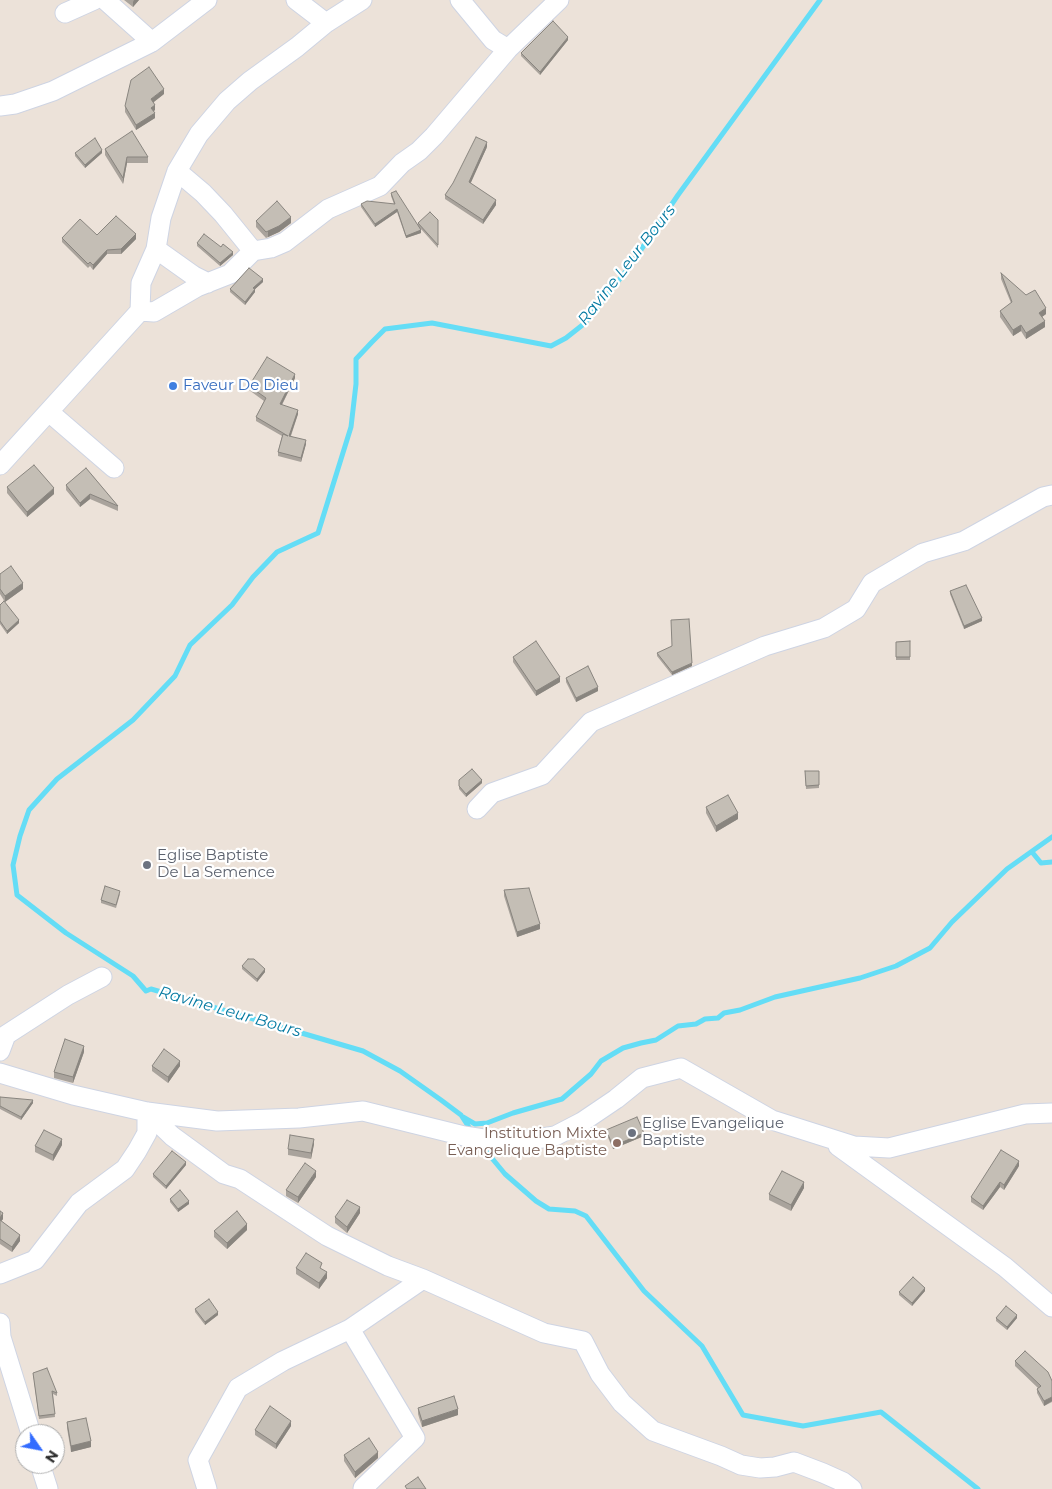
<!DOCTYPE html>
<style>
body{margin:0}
#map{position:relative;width:1052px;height:1489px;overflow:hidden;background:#ece2d9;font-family:Montserrat,sans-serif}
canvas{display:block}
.north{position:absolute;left:15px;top:1424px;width:50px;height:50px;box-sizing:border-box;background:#fff;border:1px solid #a9a9a9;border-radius:50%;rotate:123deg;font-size:14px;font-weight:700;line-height:20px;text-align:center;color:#292929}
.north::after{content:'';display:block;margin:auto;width:18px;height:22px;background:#336cff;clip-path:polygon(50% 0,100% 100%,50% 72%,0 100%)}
</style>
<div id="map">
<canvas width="1052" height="1489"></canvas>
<div class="north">N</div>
</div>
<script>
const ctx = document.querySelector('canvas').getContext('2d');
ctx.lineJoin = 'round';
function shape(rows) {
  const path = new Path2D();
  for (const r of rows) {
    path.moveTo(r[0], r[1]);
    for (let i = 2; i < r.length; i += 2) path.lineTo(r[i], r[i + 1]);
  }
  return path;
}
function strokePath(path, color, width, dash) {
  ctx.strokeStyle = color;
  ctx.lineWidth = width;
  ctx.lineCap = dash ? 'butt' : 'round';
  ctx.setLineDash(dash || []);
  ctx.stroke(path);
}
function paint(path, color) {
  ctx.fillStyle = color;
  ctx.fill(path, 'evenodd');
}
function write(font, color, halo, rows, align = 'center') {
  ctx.font = font + ' Montserrat,sans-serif';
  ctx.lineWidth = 4.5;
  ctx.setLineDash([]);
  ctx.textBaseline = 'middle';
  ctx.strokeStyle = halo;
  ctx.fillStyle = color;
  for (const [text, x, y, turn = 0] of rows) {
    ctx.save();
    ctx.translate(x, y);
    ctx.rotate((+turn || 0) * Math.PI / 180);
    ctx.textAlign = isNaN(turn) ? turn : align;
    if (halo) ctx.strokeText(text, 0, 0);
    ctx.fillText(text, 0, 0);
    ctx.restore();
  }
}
strokePath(shape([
 [1032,852,1041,863,1052,862],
 [463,1117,475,1124,487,1123,513,1113,562,1099,591,1074,601,1061,623,1048,641,1043,656,1040,678,1026,696,1024,705,1019,718,1018,724,1013,740,1010,775,997,860,978,896,966,930,948,952,922,1007,869,1052,837],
 [472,1132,461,1115,441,1100,400,1071,363,1051,151,989,146,991,133,976,66,933,17,895,13,865,20,836,29,810,57,779,133,720,175,676,190,645,232,605,253,577,277,552,318,533,351,427,356,384,356,359,372,342,385,329,432,323,551,346,566,338,585,323,630,266,678,195,820,0],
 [481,1145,505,1174,536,1201,549,1209,575,1211,586,1216,644,1291,702,1346,743,1415,803,1426,881,1412,978,1489]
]), '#64ddf6', 5);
const street = shape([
 [105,0,152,42],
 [296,0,326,23],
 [460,0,493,40,508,49],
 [65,13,94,0],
 [0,106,15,104,53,91,152,42,207,0],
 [177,171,203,193,223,214,253,251],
 [156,249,194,276,208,283],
 [140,311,154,312,197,287,230,274,253,251,271,248,285,242,328,209,380,186,402,163,419,151,434,136,508,49,559,0],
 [49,412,114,468],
 [0,465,140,311,141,283,156,249,161,218,177,171,199,134,227,101,250,81,297,47,326,23,362,0],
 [477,809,492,793,542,775,591,722,765,646,824,628,856,609,872,583,923,553,964,541,1043,497,1052,495],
 [0,1051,6,1035,68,995,102,977],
 [0,1073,73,1095,147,1112,217,1121,299,1118,363,1111,464,1136,510,1143,555,1136,582,1122,616,1099,642,1078,681,1068,772,1120,854,1146,889,1148,1025,1114,1052,1113],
 [147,1112,172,1136,224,1174,240,1179,327,1236,388,1266,423,1279],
 [838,1146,1005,1267,1052,1307],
 [0,1274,35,1260,79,1203,125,1169,137,1151,147,1133,147,1112],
 [0,1323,1,1337,31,1434],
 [350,1329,415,1438,363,1488],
 [40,1464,48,1489],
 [207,1489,198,1460,238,1388,283,1361,350,1329,423,1279,544,1333,583,1341,600,1374,622,1403,653,1431,721,1456,741,1465,760,1468,775,1467,794,1462,823,1473,843,1482,852,1489]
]);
strokePath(street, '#ced4e3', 21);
strokePath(street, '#fff', 19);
paint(shape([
 [124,0,139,0,133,7],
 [568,40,540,75,521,56,521,53],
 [164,94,154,102,155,110,154,111,155,118,136,130,125,112,125,106],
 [487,147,470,183,496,205,483,224,445,199,445,195],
 [105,149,148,157,148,163,127,163,123,184,105,155],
 [75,153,102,153,85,168,75,156],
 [391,193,418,225,418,223,438,220,438,248,421,229,421,233,406,238,397,212,375,227,361,207,361,204,394,204,391,196],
 [256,221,291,223,279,232,266,238,256,227],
 [97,235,136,239,121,254,107,254,93,270,90,266,88,268,62,242,62,238],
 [197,243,233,255,220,266,197,246],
 [1001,273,1046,314,1042,317,1045,327,1026,339,1021,331,1013,336,1000,317,1000,311,1011,303,1001,279],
 [263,282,255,289,255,292,245,305,230,292,230,289],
 [295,378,282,405,298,414,291,436,306,444,301,462,278,456,278,452,282,436,256,421,256,417,264,401,249,390,249,386],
 [86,468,118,506,118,511,90,499,80,507,66,490,66,485],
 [7,487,54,494,27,517,7,493],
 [0,574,23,589,5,602,0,594],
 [950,591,982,621,964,629,950,594],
 [0,605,19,623,7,634,0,624],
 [910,641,910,660,896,660,896,642],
 [657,653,692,666,672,675,657,656],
 [513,657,560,682,536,696,513,662],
 [566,678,598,691,576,702,566,682],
 [805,771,819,771,819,788,806,789],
 [459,780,482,783,466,797,459,789],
 [706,807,738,819,716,832,706,813],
 [504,890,540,929,517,937,504,896],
 [120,894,116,908,101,903,101,900],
 [242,966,265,972,257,982,242,969],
 [84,1052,73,1083,54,1078,54,1072],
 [152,1066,180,1066,168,1083,152,1071],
 [0,1097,33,1103,21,1120,0,1109],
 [606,1130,644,1136,613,1149,606,1133],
 [314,1144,311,1159,288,1155,288,1149],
 [62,1145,53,1161,35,1152,35,1146],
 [186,1165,166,1189,153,1177,153,1174],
 [1019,1166,1004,1190,1000,1187,983,1210,971,1202,971,1197],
 [316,1177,298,1203,286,1196,286,1190],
 [804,1188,791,1211,769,1200,769,1194],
 [170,1199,189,1204,178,1212,170,1202],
 [0,1211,3,1219,1,1221,20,1241,12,1252,0,1244],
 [360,1213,347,1233,335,1223,335,1217],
 [247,1230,227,1249,214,1237,214,1231],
 [296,1268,322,1269,327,1278,319,1289,296,1274],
 [925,1291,912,1306,899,1295,899,1292],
 [195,1309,218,1315,205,1325,195,1312],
 [996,1318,1017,1318,1007,1330,996,1321],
 [1015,1361,1052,1381,1052,1402,1044,1406,1037,1393,1037,1389,1038,1388,1015,1366],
 [33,1373,57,1393,57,1396,53,1394,55,1417,39,1419],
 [418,1408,458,1415,422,1427,418,1414],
 [67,1422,91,1447,71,1452,67,1428],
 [291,1426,276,1449,255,1435,255,1430],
 [344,1455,378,1458,355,1478,344,1461]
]), '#a9a39c');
paint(shape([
 [134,0,139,0,133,7,133,2],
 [568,37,568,40,540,75,540,72],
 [164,89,164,94,151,104,151,99],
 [155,105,155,110,151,113,151,108],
 [155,113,155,118,136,130,136,125],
 [487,142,487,147,469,187,469,182],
 [102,150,102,153,85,168,85,165],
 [127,157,127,163,123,184,123,178],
 [496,200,496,205,483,224,483,220],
 [397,209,397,212,375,227,375,224],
 [291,217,291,223,279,232,268,237,268,231],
 [421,230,421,233,406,238,406,236],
 [136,234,136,239,121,254,121,249],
 [107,250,107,254,93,270,93,265],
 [233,252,233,255,220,266,220,263],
 [263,279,263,282,253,291,253,288],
 [255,289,255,292,245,305,245,302],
 [1046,308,1046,314,1039,319,1039,313],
 [1045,321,1045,327,1026,339,1026,333],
 [1021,325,1021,331,1013,336,1013,330],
 [295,374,295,378,280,408,280,404],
 [298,410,298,414,289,440,289,436],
 [306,440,306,444,301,462,301,458],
 [54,488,54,494,27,517,27,512],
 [90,494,90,499,80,507,80,503],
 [23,583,23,589,5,602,5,596],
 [982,618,982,621,964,629,964,626],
 [19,620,19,623,7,634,7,631],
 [692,663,692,666,672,675,672,672],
 [560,677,560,682,536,696,536,691],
 [598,687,598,691,576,702,576,698],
 [482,780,482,783,466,797,466,794],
 [738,813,738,819,716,832,716,826],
 [540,924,540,929,517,937,517,932],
 [265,969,265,972,257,982,257,979],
 [84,1046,84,1052,73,1083,73,1077],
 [180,1061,180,1066,168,1083,168,1077],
 [33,1100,33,1103,21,1120,21,1117],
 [644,1133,644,1136,613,1149,613,1146],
 [62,1139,62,1145,53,1161,53,1155],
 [314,1139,314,1144,311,1159,311,1153],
 [1019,1161,1019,1166,1004,1190,1004,1185],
 [186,1162,186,1165,166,1189,166,1186],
 [316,1171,316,1177,298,1203,298,1197],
 [804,1182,804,1188,791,1211,791,1205],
 [1000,1182,1000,1187,983,1210,983,1206],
 [189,1201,189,1204,178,1212,178,1209],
 [360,1207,360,1213,347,1233,347,1227],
 [3,1213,3,1219,0,1223,0,1218],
 [247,1224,247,1230,227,1249,227,1243],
 [20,1235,20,1241,12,1252,12,1247],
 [327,1272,327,1278,319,1289,319,1283],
 [925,1288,925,1291,912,1306,912,1303],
 [218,1312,218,1315,205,1325,205,1322],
 [1017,1315,1017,1318,1007,1330,1007,1327],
 [1052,1397,1052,1401,1044,1406,1044,1401],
 [458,1409,458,1415,422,1427,422,1421],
 [291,1421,291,1426,276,1449,276,1444],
 [91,1441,91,1447,71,1452,71,1446],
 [378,1452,378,1458,355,1478,355,1472]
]), '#89857f');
const building = shape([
 [553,21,568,37,540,72,521,53,553,21],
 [149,67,164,89,151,99,155,105,151,108,155,113,136,125,125,106,131,80,149,67],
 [132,131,148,157,127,157,123,178,105,149,132,131],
 [476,137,487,142,469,182,496,200,483,220,445,195,453,183,476,137],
 [95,138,102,150,85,165,75,153,95,138],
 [396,191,421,230,406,236,397,209,375,224,361,204,367,201,395,204,391,193,396,191],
 [277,201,291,217,279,226,266,232,256,221,277,201],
 [430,212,438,220,438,245,418,223,430,212],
 [116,216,136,234,121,249,107,250,93,265,90,262,88,264,62,238,80,219,97,235,116,216],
 [204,234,221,247,223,244,233,252,220,263,197,243,204,234],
 [249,268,263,279,253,288,255,289,245,302,230,289,249,268],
 [1001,273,1026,295,1035,290,1046,308,1039,313,1045,321,1026,333,1021,325,1013,330,1000,311,1012,302,1001,273],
 [267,357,295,374,280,404,298,410,289,436,306,440,301,458,278,452,283,434,288,436,256,417,266,398,249,386,267,357],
 [34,465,54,488,27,512,7,487,34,465],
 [86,468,118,506,90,494,80,503,66,485,86,468],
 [11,566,23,583,5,596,0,589,0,574,11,566],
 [966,585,982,618,964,626,950,591,966,585],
 [4,601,19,620,7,631,0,621,0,605,4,601],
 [689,619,692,663,672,672,657,653,672,646,671,620,689,619],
 [536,641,560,677,536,691,513,657,536,641],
 [910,641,910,657,896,657,896,642,910,641],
 [588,666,598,687,576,698,566,678,588,666],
 [472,769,482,780,466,794,459,786,459,780,472,769],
 [805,771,819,771,819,785,806,786,805,771],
 [728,795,738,813,716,826,706,807,728,795],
 [105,886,120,891,116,905,101,900,105,886],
 [529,888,540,924,517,932,504,890,529,888],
 [248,959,254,959,265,969,257,979,242,966,248,959],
 [65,1039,84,1046,73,1077,54,1072,65,1039],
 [164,1049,180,1061,168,1077,152,1066,164,1049],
 [0,1097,33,1100,21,1117,0,1106,0,1097],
 [637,1117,644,1133,613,1146,606,1130,637,1117],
 [44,1130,62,1139,53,1155,35,1146,44,1130],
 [290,1135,314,1139,311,1153,288,1149,290,1135],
 [1001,1150,1019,1161,1004,1185,1000,1182,983,1206,971,1197,1001,1150],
 [172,1151,186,1162,166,1186,153,1174,172,1151],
 [305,1163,316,1171,298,1197,286,1190,305,1163],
 [782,1171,804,1182,791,1205,769,1194,782,1171],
 [180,1190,189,1201,178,1209,170,1199,180,1190],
 [347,1200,360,1207,347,1227,335,1217,347,1200],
 [0,1211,3,1213,0,1218,0,1211],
 [237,1211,247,1224,227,1243,214,1231,237,1211],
 [0,1220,20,1235,12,1247,0,1239,0,1220],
 [306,1253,322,1263,320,1268,327,1272,319,1283,296,1268,306,1253],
 [913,1277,925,1288,912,1303,899,1292,913,1277],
 [209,1299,218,1312,205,1322,195,1309,209,1299],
 [1006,1306,1017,1315,1007,1327,996,1318,1006,1306],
 [1025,1351,1048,1372,1052,1381,1052,1397,1044,1401,1037,1389,1041,1386,1015,1361,1025,1351],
 [47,1368,57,1393,52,1391,55,1414,39,1416,33,1373,47,1368],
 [454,1396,458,1409,422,1421,418,1408,454,1396],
 [270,1406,291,1421,276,1444,255,1430,270,1406],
 [86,1418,91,1441,71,1446,67,1422,86,1418],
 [369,1438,378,1452,355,1472,344,1455,369,1438],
 [418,1477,426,1489,407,1489,405,1486,418,1477]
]);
paint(building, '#c4beb5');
strokePath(building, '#89857f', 1);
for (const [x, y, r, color] of [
 [173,386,5,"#3f7fe0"],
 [147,865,5,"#6b7280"],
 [632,1133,5,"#6b7280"],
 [617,1143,5,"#8d6e63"]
]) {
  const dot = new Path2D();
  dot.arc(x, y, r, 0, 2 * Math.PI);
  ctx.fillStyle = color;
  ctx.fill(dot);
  strokePath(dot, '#fff', 2);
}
write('15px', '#366cbe', '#fff', [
 ["Faveur De Dieu",183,386]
], 'left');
write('15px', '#5b616d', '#fff', [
 ["Eglise Baptiste",157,856],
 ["De La Semence",157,873],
 ["Eglise Evangelique",642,1124],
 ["Baptiste",642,1141]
], 'left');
write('15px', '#785e54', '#fff', [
 ["Institution Mixte",607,1134],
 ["Evangelique Baptiste",607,1151]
], 'right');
write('italic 16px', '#0479a1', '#fff', [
 ["Ravine Leur Bours",627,265,-52],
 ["Ravine Leur Bours",230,1012,16]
]);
</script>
